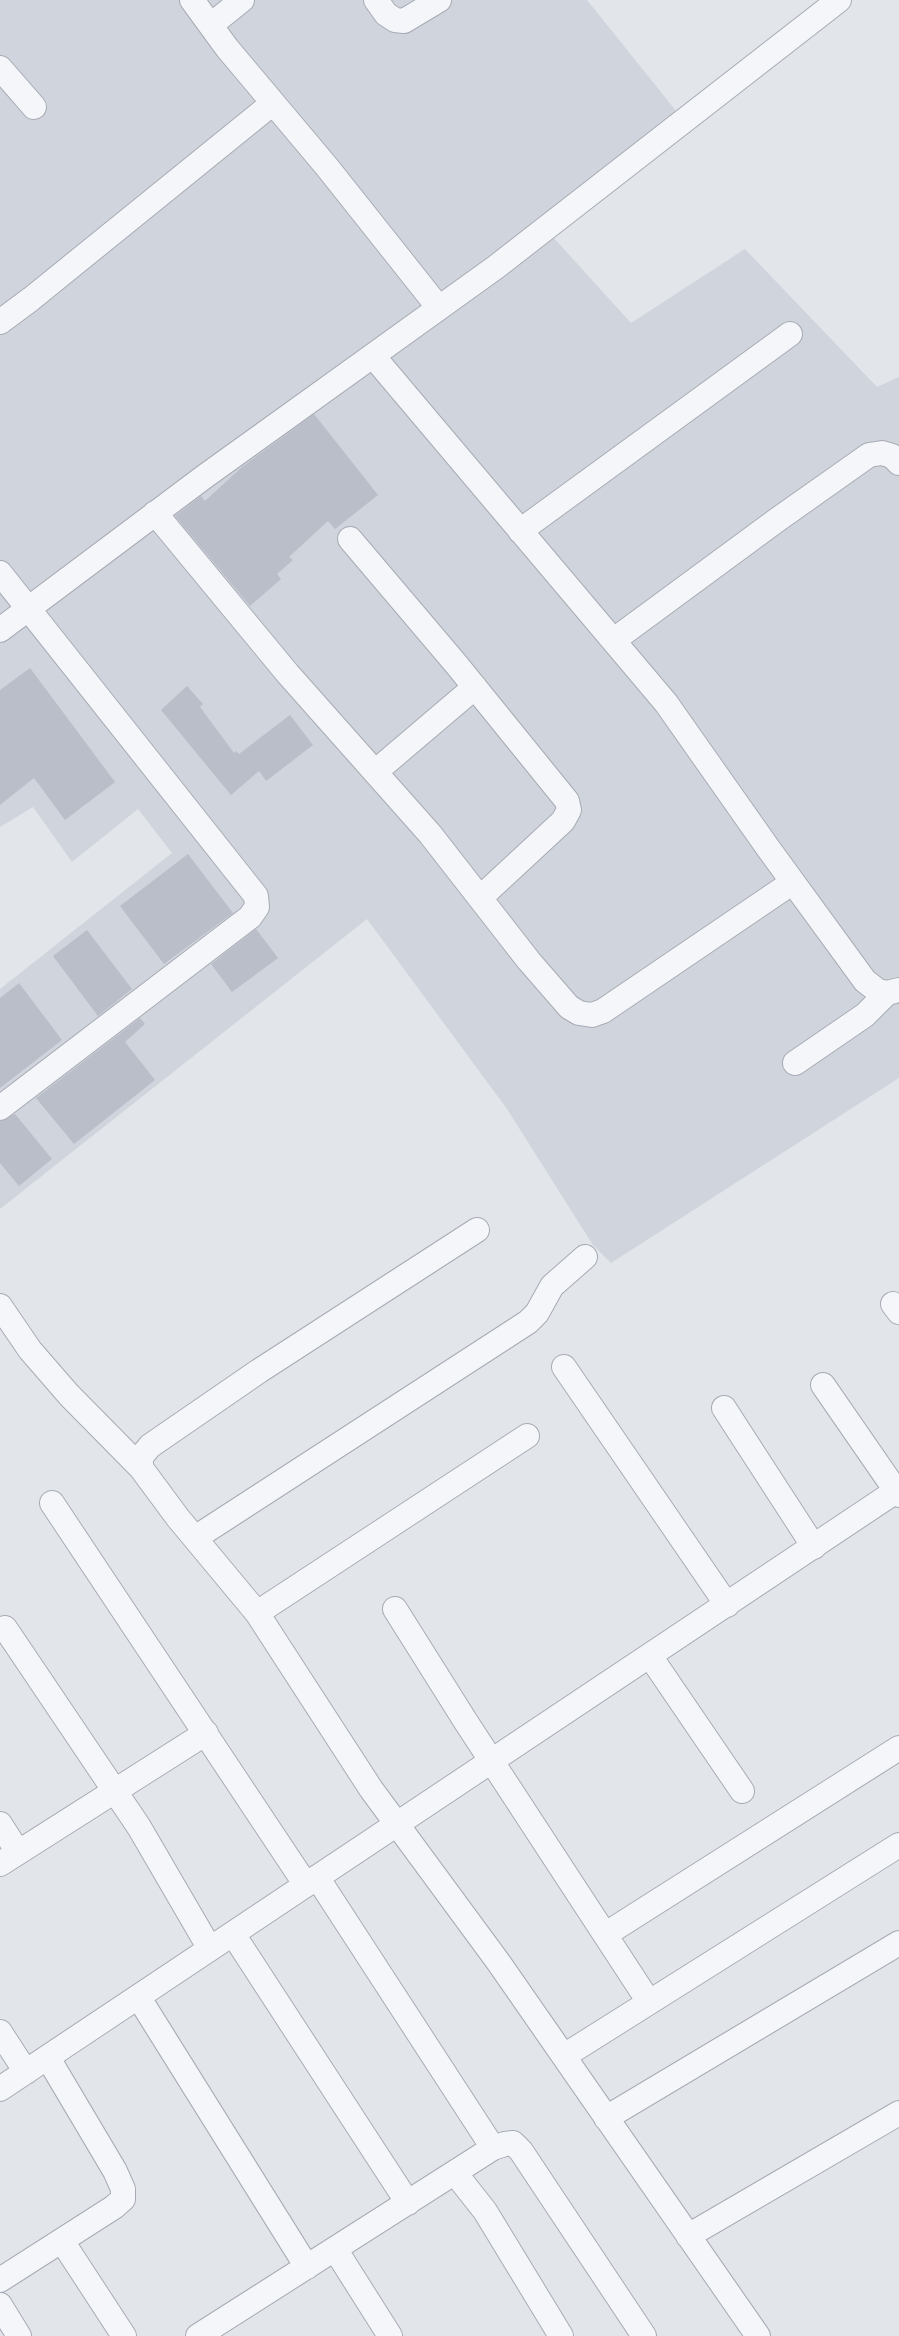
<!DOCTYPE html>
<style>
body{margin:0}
canvas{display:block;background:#e2e5ea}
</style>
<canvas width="899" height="2336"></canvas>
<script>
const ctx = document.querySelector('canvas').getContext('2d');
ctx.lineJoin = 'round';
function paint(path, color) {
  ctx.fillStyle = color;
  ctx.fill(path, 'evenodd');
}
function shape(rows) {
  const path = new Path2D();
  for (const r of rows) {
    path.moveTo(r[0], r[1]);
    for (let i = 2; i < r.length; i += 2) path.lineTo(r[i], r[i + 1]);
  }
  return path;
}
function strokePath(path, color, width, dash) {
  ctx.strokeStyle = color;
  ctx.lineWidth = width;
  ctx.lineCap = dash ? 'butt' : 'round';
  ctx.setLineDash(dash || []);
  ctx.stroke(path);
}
paint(shape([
 [0,0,587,0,681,117,553,237,631,323,745,249,877,387,899,377,899,1078,611,1263,593,1245,507,1109,367,919,0,1209,0,989,172,853,138,809,72,862,33,807,0,827]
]), '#d0d4dc');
paint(shape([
 [314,414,378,495,335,529,328,521,289,557,293,560,277,574,281,579,250,606,175,516,201,496,205,501,242,467],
 [30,668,115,782,65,820,34,778,0,805,0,690],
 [187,686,203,704,200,707,234,753,236,751,239,754,290,715,313,745,266,781,259,771,231,795,161,710],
 [188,854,233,913,164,964,120,906],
 [256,929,278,958,232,992,211,964],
 [87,930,132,989,98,1016,53,956],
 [19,983,62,1040,0,1088,0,998],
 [140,1018,145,1024,125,1042,155,1080,74,1144,36,1098],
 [15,1114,52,1159,19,1186,0,1163,0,1121]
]), '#b9bec8');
const minor = shape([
 [192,0,227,48,327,167,439,308],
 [376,0,386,14,395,20,404,21,439,0],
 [211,25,242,0],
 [0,68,34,107],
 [0,322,31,299,273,103],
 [373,356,666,703,768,848,865,981,878,991,887,993,899,990],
 [155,513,288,674,430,834,529,961,569,1007,579,1013,592,1015,603,1011,793,882],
 [520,531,790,334],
 [350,539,456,664,567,801,569,810,563,821,480,898],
 [0,573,256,896,257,907,250,917,0,1108],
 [0,630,204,477,496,267,839,0],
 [614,640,777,520,869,455,882,453,892,456,899,463],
 [375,772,475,687],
 [795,1063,865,1015,887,993],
 [477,1230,259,1371,150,1446,141,1457,141,1468,178,1518,257,1613,371,1789,499,1963,758,2336],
 [893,1304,899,1312],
 [0,1306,30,1350,69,1395,141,1468],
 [564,1367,727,1605],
 [823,1385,899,1495],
 [724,1408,814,1547],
 [52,1503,306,1885],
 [195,1538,528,1322,537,1313,552,1286,585,1257],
 [395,1609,466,1722,649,2002],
 [257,1613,527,1436],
 [5,1628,139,1827,210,1949],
 [650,1656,742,1791],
 [0,1824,18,1852],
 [0,1864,206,1733],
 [317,1877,493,2148],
 [233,1934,408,2203],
 [606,1934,899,1748],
 [139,1998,307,2267],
 [0,2032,26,2072],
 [564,2056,899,1845],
 [0,2089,899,1489],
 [606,2118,899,1943],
 [455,2173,485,2211,561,2336],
 [688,2236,899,2113],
 [62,2241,124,2336],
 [335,2249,390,2336],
 [0,2280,114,2207,123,2199,123,2189,115,2171,48,2058],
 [0,2305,19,2336],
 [198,2336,493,2148,505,2144,513,2143,521,2151,644,2336]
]);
strokePath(minor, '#a7abb5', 26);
strokePath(minor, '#f5f6f9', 24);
</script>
